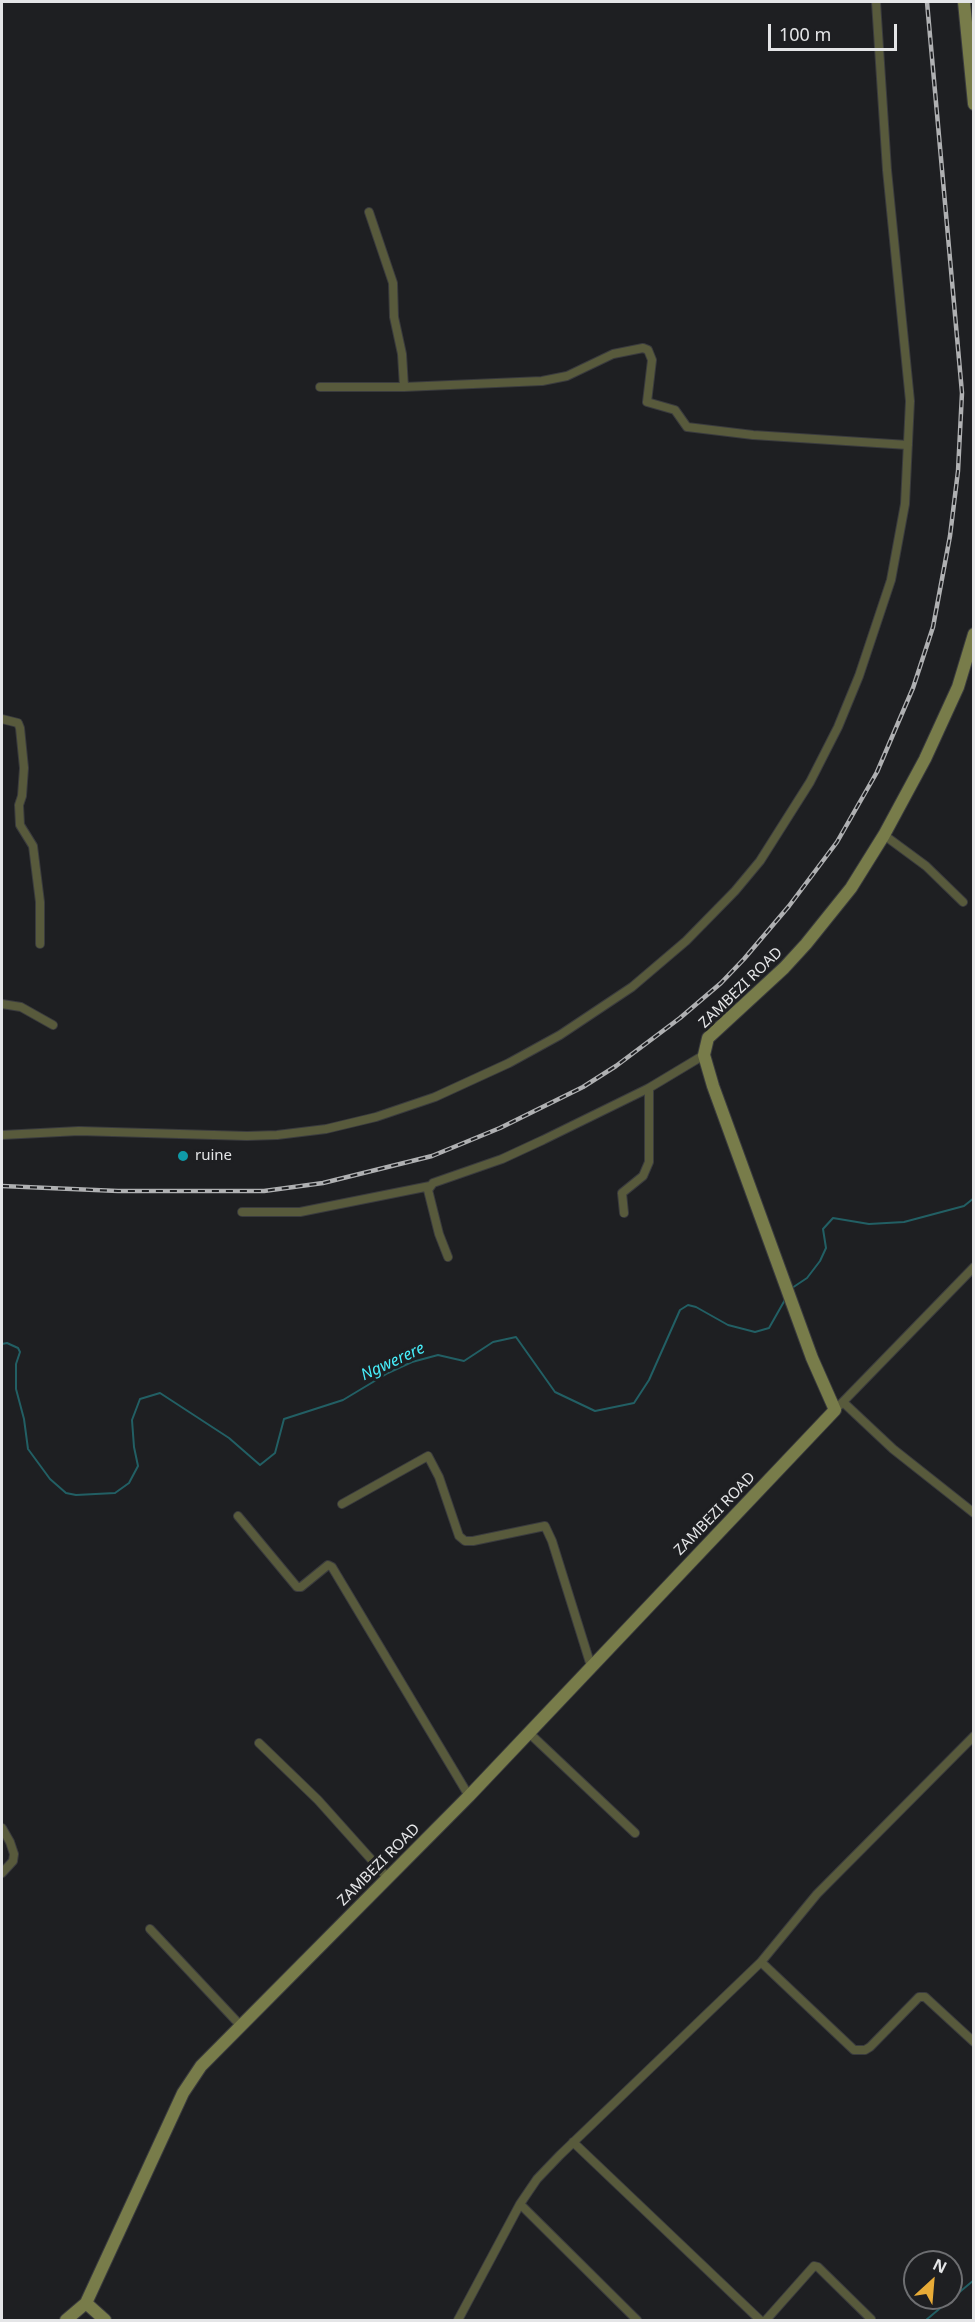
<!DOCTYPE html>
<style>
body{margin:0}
#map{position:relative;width:975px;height:2322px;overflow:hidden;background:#1e1f22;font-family:"Noto Sans",sans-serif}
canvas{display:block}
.frame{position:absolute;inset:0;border:3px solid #e4e5e7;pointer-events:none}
.north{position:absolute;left:903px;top:2250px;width:60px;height:60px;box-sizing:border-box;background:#1e1f22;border:2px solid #6d6e71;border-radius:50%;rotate:26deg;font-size:16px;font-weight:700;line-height:24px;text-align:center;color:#e4e5e7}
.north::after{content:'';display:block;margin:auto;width:21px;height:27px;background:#e8ab37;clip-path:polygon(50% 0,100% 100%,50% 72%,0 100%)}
.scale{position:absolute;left:768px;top:24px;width:129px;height:27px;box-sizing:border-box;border:3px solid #e4e5e7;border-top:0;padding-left:8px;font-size:18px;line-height:21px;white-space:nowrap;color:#e4e5e7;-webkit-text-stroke:4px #1e1f22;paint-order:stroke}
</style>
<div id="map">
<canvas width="975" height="2322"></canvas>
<div class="frame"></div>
<div class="north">N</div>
<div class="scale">100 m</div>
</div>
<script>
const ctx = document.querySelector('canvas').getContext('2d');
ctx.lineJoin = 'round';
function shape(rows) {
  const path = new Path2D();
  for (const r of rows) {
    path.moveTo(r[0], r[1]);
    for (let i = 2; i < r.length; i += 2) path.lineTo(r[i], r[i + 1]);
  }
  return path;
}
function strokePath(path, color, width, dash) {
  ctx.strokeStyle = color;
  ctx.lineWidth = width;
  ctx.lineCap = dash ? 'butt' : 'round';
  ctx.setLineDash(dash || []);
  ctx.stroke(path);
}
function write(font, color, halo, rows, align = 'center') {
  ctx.font = font + ' "Noto Sans",sans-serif';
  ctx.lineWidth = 6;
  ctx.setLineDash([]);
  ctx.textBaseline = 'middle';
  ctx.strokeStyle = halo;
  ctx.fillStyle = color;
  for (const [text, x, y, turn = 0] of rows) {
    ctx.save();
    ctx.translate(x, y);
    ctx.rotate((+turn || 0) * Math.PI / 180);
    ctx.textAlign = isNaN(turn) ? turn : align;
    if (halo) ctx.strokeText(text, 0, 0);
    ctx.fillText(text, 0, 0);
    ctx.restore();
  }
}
strokePath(shape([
 [792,1288,807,1278,820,1261,826,1248,823,1229,833,1218,869,1224,904,1222,964,1206,974,1198],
 [2,1344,7,1343,18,1348,20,1352,16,1364,16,1389,24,1419,28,1449,50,1479,66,1493,76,1495,115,1493,129,1483,138,1466,134,1447,132,1420,140,1399,160,1393,229,1438,260,1465,275,1453,284,1419,343,1400,388,1373,412,1362,438,1355,464,1361,493,1342,516,1337,555,1392,595,1411,634,1403,649,1380,680,1310,688,1305,696,1307,728,1325,755,1332,769,1328,786,1298],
 [926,2320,974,2280]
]), '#225f64', 2);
const street = shape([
 [369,212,393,283,394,317,402,354,404,387],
 [320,387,404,387,542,381,567,376,613,354,643,348,648,350,652,360,647,402,675,410,687,427,753,435,908,445],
 [2,719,18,723,20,728,24,768,22,796,19,805,20,825,33,846,40,902,40,944],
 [884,835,926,866,963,902],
 [2,1004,21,1007,53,1025],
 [2,1135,79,1131,247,1136,277,1135,326,1129,376,1117,435,1097,509,1063,560,1035,632,987,686,941,735,891,760,861,810,782,838,727,859,676,891,580,905,504,910,401,887,170,876,2],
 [242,1212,300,1212,430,1186],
 [624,1213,622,1193,643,1176,649,1162,649,1088],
 [448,1257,439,1234,428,1190,433,1183,502,1159,543,1140,649,1088,704,1055],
 [844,1403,893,1449,974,1513],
 [835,1410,974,1267],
 [342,1504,428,1456,439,1477,459,1536,465,1541,473,1541,545,1526,552,1541,591,1666],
 [238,1516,297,1587,301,1587,328,1565,332,1567,469,1796],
 [528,1732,635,1833],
 [259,1743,318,1800,387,1877],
 [2,1828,10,1842,14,1854,13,1861,2,1873],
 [150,1929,241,2026],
 [761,1962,854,2050,865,2050,870,2047,919,1997,925,1997,974,2042],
 [573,2142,760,2320],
 [520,2204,637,2320],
 [458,2320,520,2204,537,2179,560,2155,761,1962,817,1894,974,1736],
 [766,2320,814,2266,818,2267,871,2319]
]);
const secondary = shape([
 [964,2,974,104],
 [86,2303,105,2320],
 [66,2320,86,2303,183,2093,201,2066,469,1796,835,1410,812,1358,713,1086,704,1055,708,1038,784,968,806,944,851,888,884,835,925,759,958,687,974,634]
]);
strokePath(street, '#3a3b3e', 10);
strokePath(secondary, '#3a3b3e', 14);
strokePath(street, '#585a3c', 8);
strokePath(secondary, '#787c4a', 12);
const rail = shape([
 [2,1186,118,1191,264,1191,323,1183,432,1156,500,1128,583,1087,616,1066,680,1018,721,983,744,959,789,906,837,842,877,772,913,688,933,627,950,536,958,471,962,393,927,2]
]);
strokePath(rail, '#afb0b2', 4.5);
strokePath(rail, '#1e1f22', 2, [7]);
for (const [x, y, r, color] of [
 [183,1156,6,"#0f9aa8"]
]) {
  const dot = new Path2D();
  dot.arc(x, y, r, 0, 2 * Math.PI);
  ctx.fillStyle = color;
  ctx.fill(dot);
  strokePath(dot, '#1e1f22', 2);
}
write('15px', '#e4e5e7', '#1e1f22', [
 ["ZAMBEZI ROAD",741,988,-44],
 ["ZAMBEZI ROAD",715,1514,-46],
 ["ZAMBEZI ROAD",379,1865,-45]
]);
write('15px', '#e4e5e7', '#1e1f22', [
 ["ruine",195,1156]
], 'left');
write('italic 16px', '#47effb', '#1e1f22', [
 ["Ngwerere",393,1362,-25]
]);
</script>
